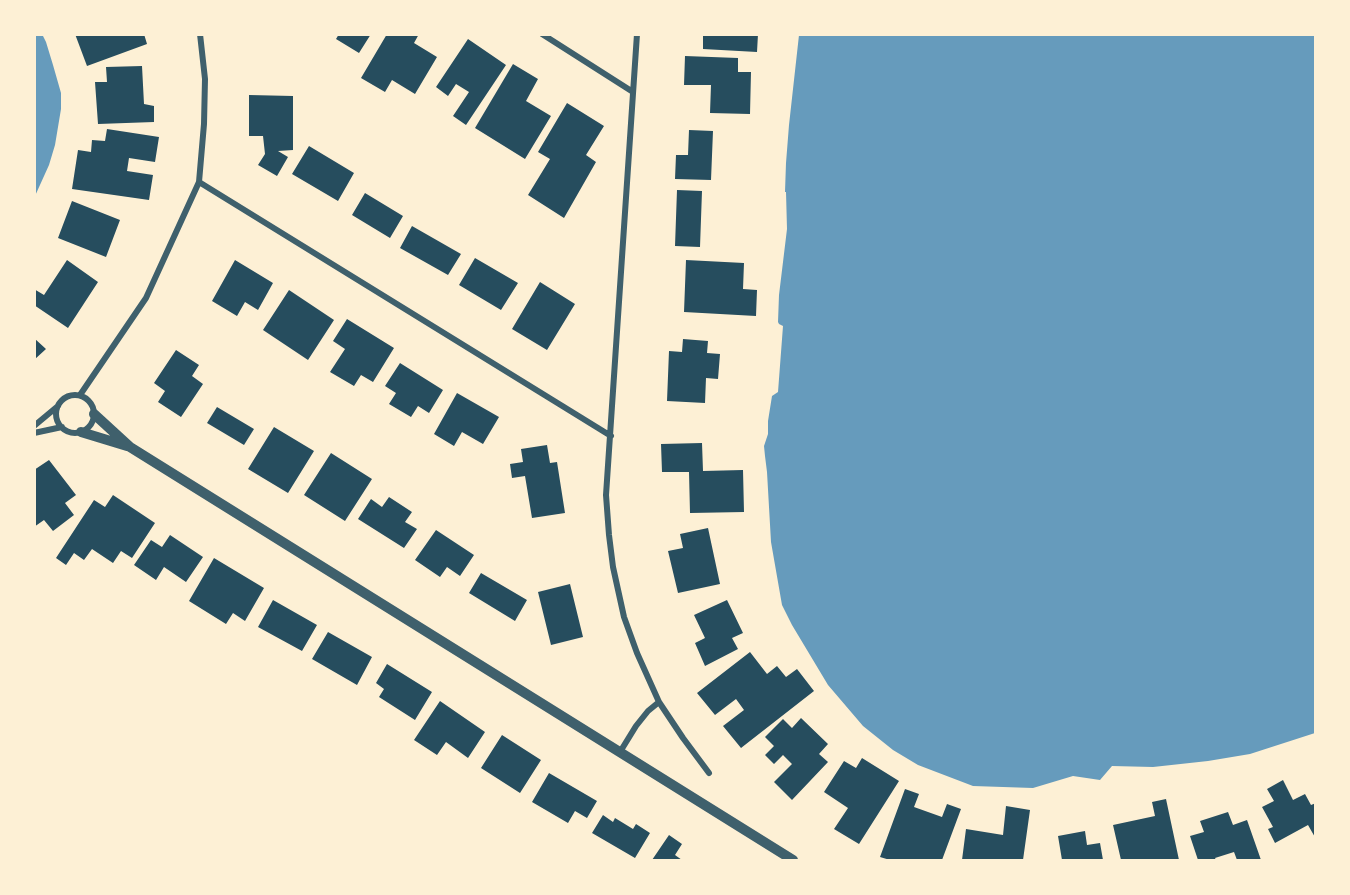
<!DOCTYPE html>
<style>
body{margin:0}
#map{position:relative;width:1350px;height:895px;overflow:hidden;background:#fdf0d5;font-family:"Sofia Sans Condensed",sans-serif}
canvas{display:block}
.frame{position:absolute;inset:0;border:36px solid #fdf0d5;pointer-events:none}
</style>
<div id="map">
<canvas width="1350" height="895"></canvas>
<div class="frame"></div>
</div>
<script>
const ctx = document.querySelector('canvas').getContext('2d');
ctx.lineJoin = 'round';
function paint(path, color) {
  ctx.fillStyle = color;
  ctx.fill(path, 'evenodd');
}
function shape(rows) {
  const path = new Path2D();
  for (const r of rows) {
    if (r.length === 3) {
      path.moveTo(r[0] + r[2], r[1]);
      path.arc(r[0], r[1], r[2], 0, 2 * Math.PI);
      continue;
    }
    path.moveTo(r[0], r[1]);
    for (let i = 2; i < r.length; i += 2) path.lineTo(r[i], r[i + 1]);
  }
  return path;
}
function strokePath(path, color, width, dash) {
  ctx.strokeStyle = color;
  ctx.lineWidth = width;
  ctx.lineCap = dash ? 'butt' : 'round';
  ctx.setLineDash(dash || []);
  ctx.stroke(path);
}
paint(shape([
 [42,34,46,42,53,65,61,93,61,109,55,145,49,165,35,196,34,35],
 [799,35,1315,35,1315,733,1250,754,1208,761,1153,767,1112,766,1100,780,1073,776,1033,788,973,786,918,765,893,750,863,726,828,685,792,625,782,605,771,542,767,472,765,456,764,446,768,434,768,421,772,396,778,392,783,326,779,324,778,322,779,295,787,229,786,192,785,192,786,163,789,125]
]), '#669bbc');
paint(shape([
 [75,34,144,34,147,44,87,66],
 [339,34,371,34,359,53,336,39],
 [387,34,419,34,414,43,437,57,415,94,392,80,385,92,361,78],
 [717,34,758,34,757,52,703,49,703,35,717,36],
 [468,39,506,65,466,125,453,116,469,92,456,84,448,96,436,87],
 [685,56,738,58,738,72,751,72,750,114,710,113,711,85,684,85],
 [513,64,538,79,526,101,551,116,525,159,475,128],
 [142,66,144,104,154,106,154,122,98,124,95,82,107,82,106,67],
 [249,95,293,96,293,150,278,151,288,157,277,176,258,165,265,154,263,136,249,136],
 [567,103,604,126,586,155,596,162,564,218,528,195,550,159,538,152],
 [107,129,159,137,155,162,129,158,127,171,153,175,149,200,72,189,78,150,91,152,92,140,105,141],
 [689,130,713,131,711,180,675,179,676,155,688,155],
 [309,146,354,173,338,201,292,174],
 [677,190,702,191,700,247,675,246],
 [365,193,403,216,390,238,352,215],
 [72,201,120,220,106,257,58,238],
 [412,226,461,254,448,275,400,248],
 [475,258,518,283,501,310,459,285],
 [67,260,98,282,68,328,34,305,34,289,44,295],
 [235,260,273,283,258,310,245,302,237,316,212,301],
 [686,260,744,263,743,289,757,290,756,316,684,312],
 [540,282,575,304,547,350,512,329],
 [289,290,334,320,308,360,263,330],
 [347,319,394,348,373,382,361,375,354,386,330,372,345,349,333,341],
 [34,338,46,349,34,360],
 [683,339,708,341,707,353,720,354,718,379,706,378,705,403,667,401,669,351,682,352],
 [176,350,199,365,192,376,203,384,181,417,158,402,165,391,154,383],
 [400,363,443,390,429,413,418,406,411,417,389,404,396,393,385,386],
 [457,393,499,417,483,444,462,432,454,446,434,434],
 [217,407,254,429,244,445,207,423],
 [274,427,314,451,288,493,248,469],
 [702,443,703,471,743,470,744,512,690,513,689,472,662,472,661,444],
 [547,445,550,463,557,462,565,513,532,518,525,476,512,478,510,464,523,462,521,449],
 [331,453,372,479,345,521,304,495],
 [49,460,76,495,65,503,74,515,53,531,44,520,34,527,34,470],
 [113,495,155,523,132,558,121,551,113,563,92,549,84,560,74,553,66,565,56,558,94,500,105,507],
 [389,497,412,512,405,522,417,529,404,548,358,519,371,499,382,507],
 [708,528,720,584,678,593,668,551,683,548,680,534],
 [436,530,474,555,460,576,447,567,440,577,415,560],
 [170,535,203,557,186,582,164,567,156,580,134,565,151,540,162,547],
 [214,558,264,588,245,621,233,613,226,624,189,601],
 [481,573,527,600,515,621,469,593],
 [570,584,583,637,551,645,538,592],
 [273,600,317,625,302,651,258,627],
 [727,600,743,633,732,638,738,649,705,666,695,643,705,638,694,615],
 [328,632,372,657,357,685,312,659],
 [750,652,767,674,777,666,786,677,797,669,814,691,741,748,723,726,744,710,736,699,715,715,697,693],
 [387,664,432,692,415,720,379,697,384,689,376,683],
 [440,701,485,732,468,758,446,742,437,755,414,740],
 [801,718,828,744,819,754,828,762,792,800,774,782,792,764,783,755,774,764,765,755,774,746,765,737,783,719,792,728],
 [502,735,541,760,520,793,481,768],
 [862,758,899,781,859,844,834,829,848,808,824,792,844,761,856,768],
 [549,773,597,801,587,818,575,811,568,823,532,802],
 [1283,780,1293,800,1305,794,1311,805,1316,803,1316,839,1308,825,1275,843,1268,829,1273,827,1262,807,1274,801,1267,789],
 [905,789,919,794,914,807,942,817,947,804,961,809,942,860,890,860,880,857],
 [1166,799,1179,860,1121,860,1113,825,1155,816,1152,802],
 [1006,806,1030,810,1023,860,962,860,966,829,1003,835],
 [1228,812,1233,825,1247,820,1261,860,1237,860,1234,852,1215,858,1216,860,1198,860,1190,836,1204,832,1200,821],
 [603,815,613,822,615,818,633,829,636,824,650,833,635,858,592,833],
 [1085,831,1087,845,1100,843,1103,860,1062,860,1058,836],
 [669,835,682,844,675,855,682,860,652,860]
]), '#264d5e');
strokePath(shape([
 [542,34,633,92],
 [637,34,606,495,609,535,613,567,624,617,637,653,659,702,683,738,709,773],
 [199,182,611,436],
 [80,395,146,298,199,182,204,124,205,79,200,34],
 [75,414,19],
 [34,426,58,406],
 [34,433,62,427],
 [620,752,636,726,648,711,659,702]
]), '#3f606c', 6);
strokePath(shape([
 [94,414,130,447,793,860],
 [81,432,127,446]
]), '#3f606c', 10);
</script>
